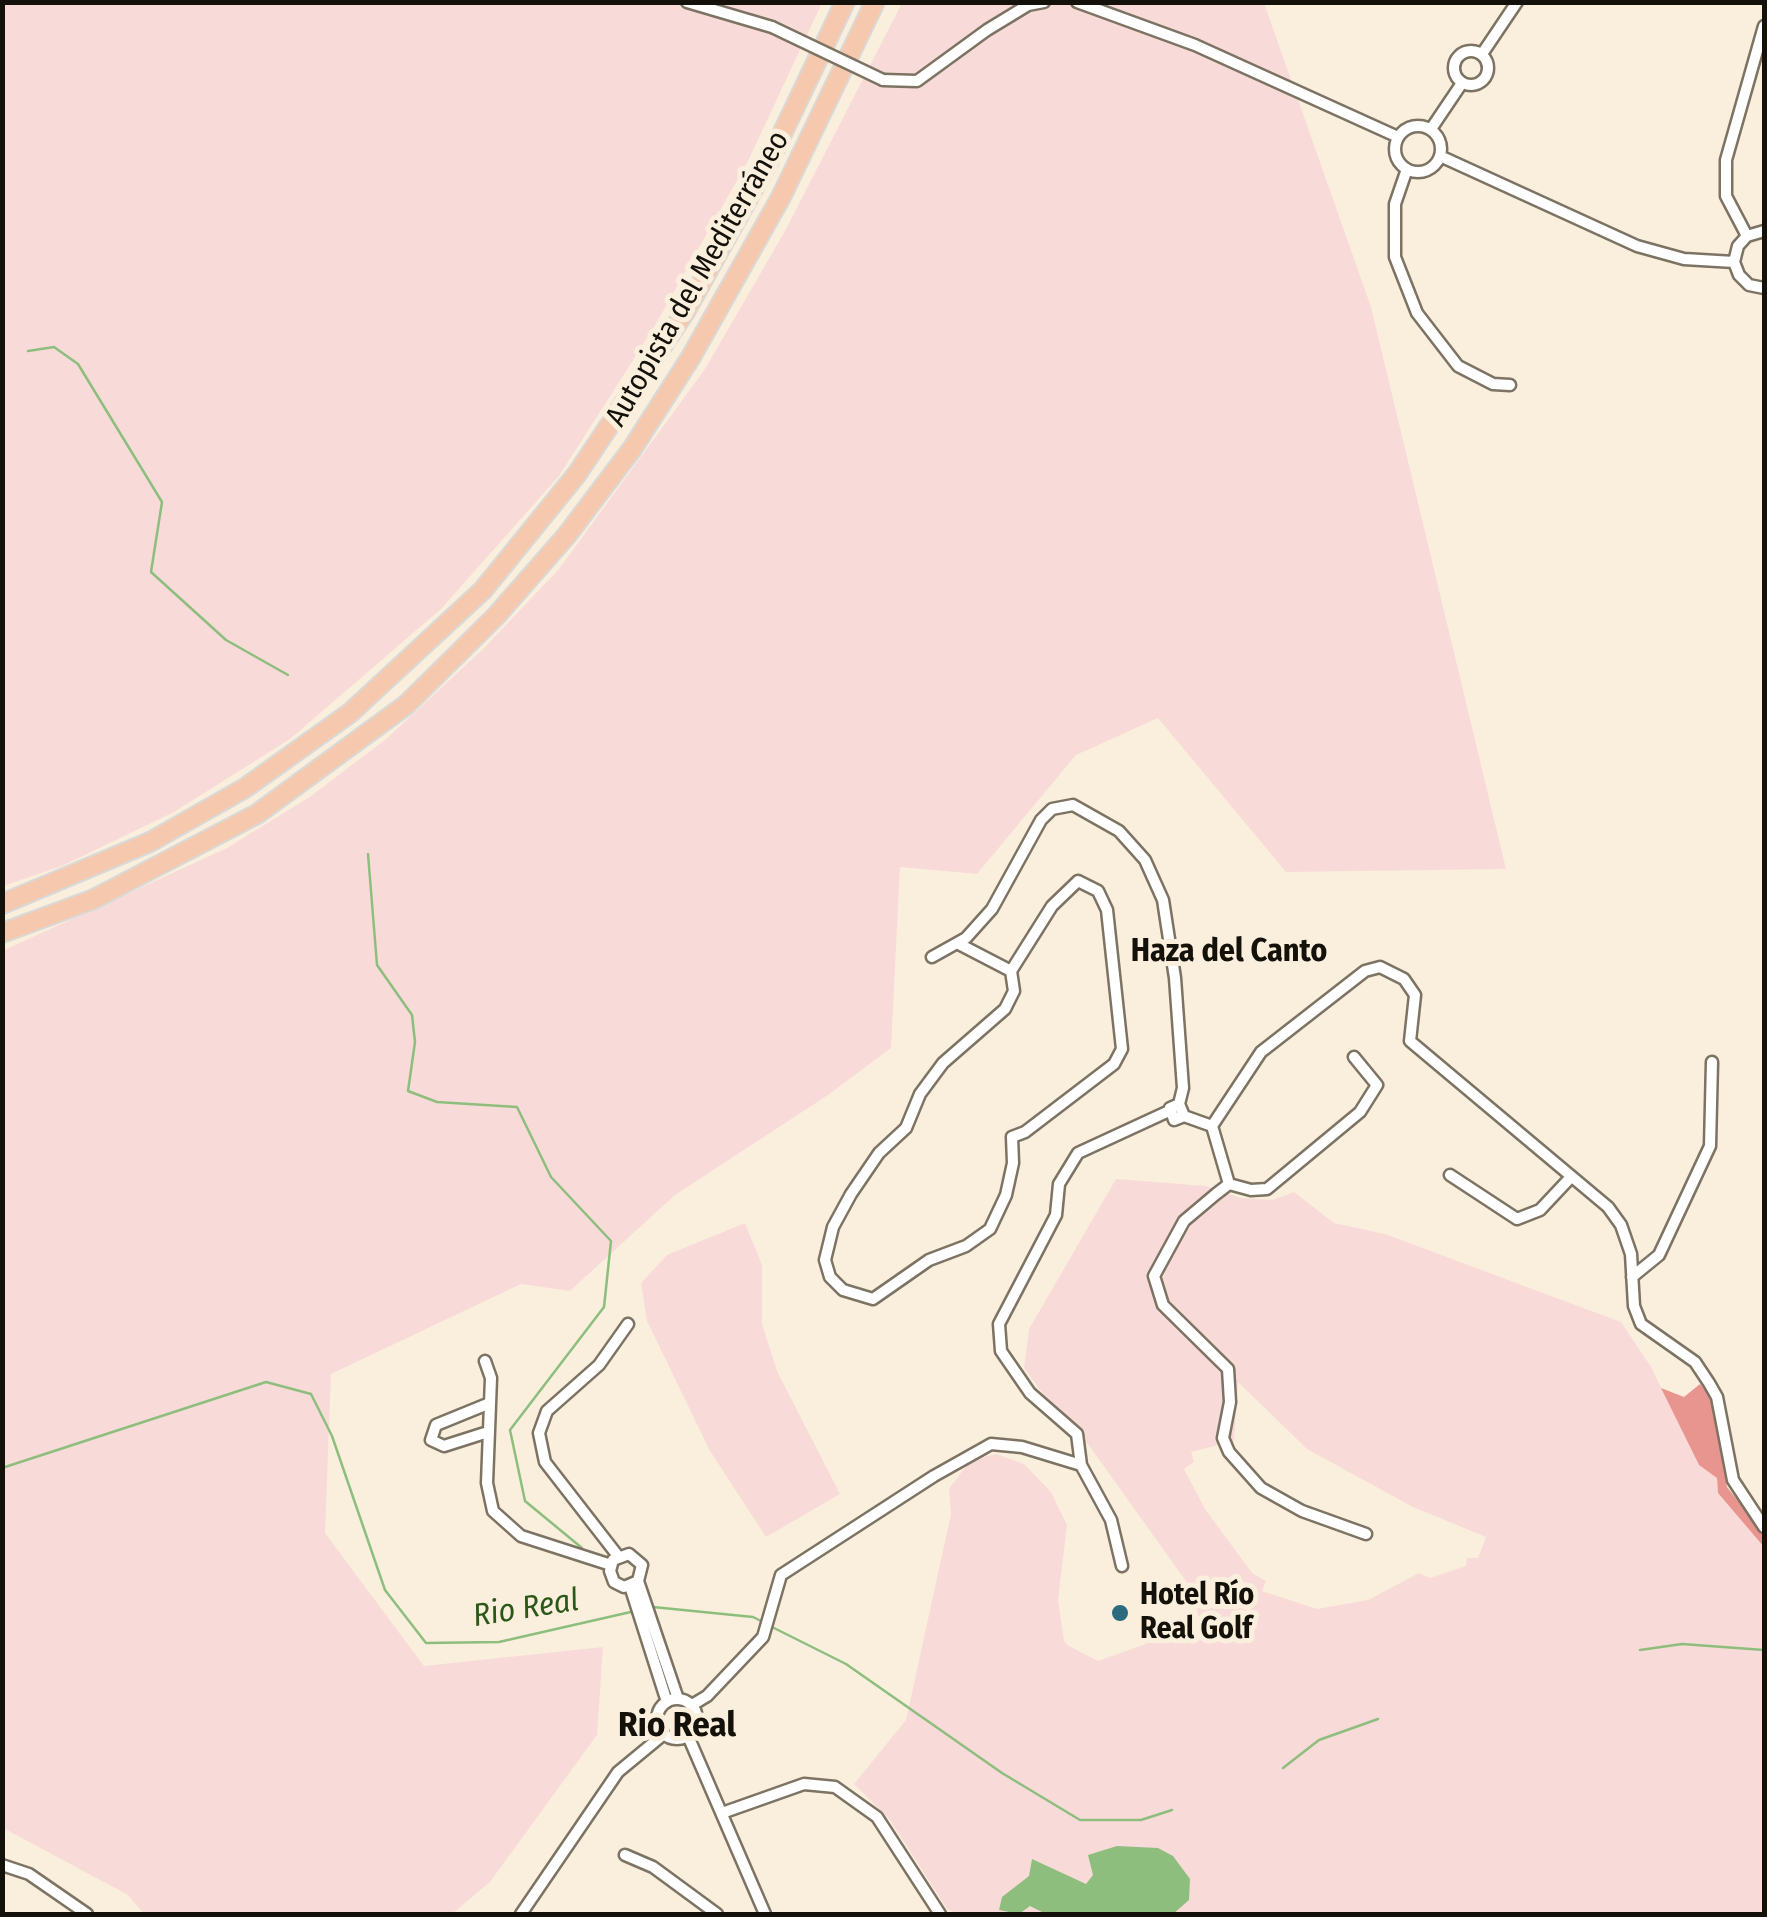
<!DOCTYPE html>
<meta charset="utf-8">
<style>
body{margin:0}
#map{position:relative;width:1767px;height:1917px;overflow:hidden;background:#faefdd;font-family:"Fira Sans Condensed",sans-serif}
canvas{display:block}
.frame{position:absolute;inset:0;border:5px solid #14110a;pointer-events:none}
</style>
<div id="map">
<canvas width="1767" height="1917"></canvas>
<div class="frame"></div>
</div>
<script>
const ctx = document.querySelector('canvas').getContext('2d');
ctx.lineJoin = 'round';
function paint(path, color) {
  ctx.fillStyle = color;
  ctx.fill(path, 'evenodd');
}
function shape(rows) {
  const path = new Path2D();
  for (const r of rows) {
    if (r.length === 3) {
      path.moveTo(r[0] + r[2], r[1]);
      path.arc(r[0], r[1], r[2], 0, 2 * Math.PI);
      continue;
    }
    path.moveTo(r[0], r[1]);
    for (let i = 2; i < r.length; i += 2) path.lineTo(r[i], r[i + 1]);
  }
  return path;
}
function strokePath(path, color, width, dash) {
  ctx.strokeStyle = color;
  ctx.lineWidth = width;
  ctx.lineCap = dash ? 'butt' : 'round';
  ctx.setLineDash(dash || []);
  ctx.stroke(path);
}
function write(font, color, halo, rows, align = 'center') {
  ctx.font = font + ' "Fira Sans Condensed",sans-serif';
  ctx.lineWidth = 10;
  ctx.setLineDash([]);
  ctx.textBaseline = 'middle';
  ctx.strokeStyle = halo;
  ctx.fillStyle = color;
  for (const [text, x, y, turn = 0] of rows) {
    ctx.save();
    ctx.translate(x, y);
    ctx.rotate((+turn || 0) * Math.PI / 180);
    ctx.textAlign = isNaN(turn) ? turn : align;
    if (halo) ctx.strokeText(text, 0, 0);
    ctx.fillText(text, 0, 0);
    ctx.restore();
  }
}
paint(shape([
 [2,3,822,3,748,161,653,329,559,476,441,609,290,739,174,812,62,866,3,886],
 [902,3,1264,3,1371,307,1506,869,1286,872,1158,718,1076,755,977,874,900,867,891,1048,828,1095,675,1195,570,1291,521,1284,331,1374,325,1533,424,1666,603,1647,597,1735,490,1882,452,1914,144,1914,128,1895,3,1828,2,951,227,848,311,796,386,739,484,648,559,569,705,369,785,231],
 [1116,1179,1206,1186,1241,1198,1273,1200,1294,1192,1334,1223,1385,1234,1621,1322,1651,1367,1699,1465,1717,1478,1718,1493,1764,1547,1764,1914,957,1914,947,1909,890,1820,854,1784,906,1720,951,1514,949,1489,963,1470,973,1460,996,1454,1024,1464,1051,1492,1067,1525,1058,1600,1064,1641,1069,1646,1098,1661,1148,1643,1205,1635,1188,1584,1088,1444,1067,1426,1024,1368,1029,1329],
 [1238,1382,1307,1449,1413,1507,1486,1537,1478,1558,1467,1558,1466,1566,1430,1578,1419,1573,1368,1600,1317,1609,1262,1591,1266,1581,1252,1573,1205,1509,1184,1469,1194,1462,1191,1452,1234,1441],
 [745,1223,762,1265,762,1324,777,1371,840,1494,766,1537,710,1451,647,1321,641,1283,667,1255]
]), '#f8dbd8');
paint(shape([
 [1700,1384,1711,1396,1727,1487,1764,1534,1764,1547,1718,1493,1717,1478,1699,1465,1661,1388,1684,1397]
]), '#e8948f');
paint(shape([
 [1117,1846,1158,1848,1173,1856,1190,1879,1189,1900,1173,1914,1046,1914,1030,1906,1019,1914,999,1910,1002,1897,1029,1876,1032,1859,1086,1884,1093,1875,1088,1855]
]), '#8ebe7e');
strokePath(shape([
 [28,351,54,347,78,364,162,502,151,572,226,640,288,675],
 [368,854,377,965,412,1015,415,1042,408,1091,437,1102,517,1107,551,1177,611,1241,604,1307,510,1430,525,1501,582,1548],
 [2,1468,266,1382,311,1394,332,1436,385,1590,426,1643,499,1642,635,1611],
 [653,1607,753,1617,763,1622],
 [770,1626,846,1664,1002,1773,1080,1820,1141,1820,1172,1810],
 [1640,1650,1682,1644,1764,1650],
 [1283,1768,1319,1740,1378,1719]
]), '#8ebe7e', 2.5);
const street = shape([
 [687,2,772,27],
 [1077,2,1195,45,1398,137],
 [1471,68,17],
 [1482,54,1517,2],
 [883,80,917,81,987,30,1028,5,1044,2],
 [1418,149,23],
 [1431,129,1462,83],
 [1440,156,1637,246,1684,259,1734,262],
 [1407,169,1395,204,1395,257,1417,313,1458,366,1493,384,1510,385],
 [1764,231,1747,236,1738,246,1734,262,1739,275,1749,285,1764,288],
 [1747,236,1726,196,1726,160,1764,26],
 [1078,881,1098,891,1107,910,1122,1049,1114,1064,1025,1132,1012,1137,1013,1163,1006,1195,990,1229,966,1246,929,1260,873,1299,843,1290,830,1277,825,1260,833,1227,851,1194,879,1153,906,1128,920,1094,943,1063,1005,1009,1014,991,1011,971,1052,906,1078,881],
 [957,943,1011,971],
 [932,957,966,938,992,909,1041,820,1052,809,1073,805,1119,831,1145,860,1163,900,1175,978,1183,1088,1179,1104],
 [1354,1057,1377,1085,1360,1112,1267,1189,1251,1190,1229,1184,1216,1194,1184,1221,1154,1276,1163,1305,1228,1369,1230,1402,1223,1438,1229,1452,1261,1488,1302,1511,1366,1534],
 [1184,1116,1179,1104,1170,1108,1174,1120,1184,1116,1212,1126],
 [1450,1175,1517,1219,1540,1210,1571,1177],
 [1229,1184,1212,1126,1261,1052,1365,971,1380,967,1404,979,1415,995,1410,1041,1608,1207,1621,1225,1631,1254,1634,1306,1641,1324,1695,1362,1709,1383,1717,1397,1733,1480,1764,1527],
 [1632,1277,1659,1255,1710,1146,1712,1062],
 [485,1361,491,1378,487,1483,493,1511,521,1536,611,1565],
 [488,1432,444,1446,431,1440,436,1425,490,1403],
 [618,1556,545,1462,539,1433,547,1411,599,1365,628,1324],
 [1122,1566,1111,1520,1081,1465,1077,1434,1030,1393,1001,1351,999,1324,1056,1215,1059,1184,1078,1153,1169,1111],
 [638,1581,624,1587,614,1582,610,1571,613,1560,629,1554,642,1565,638,1581,678,1699],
 [630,1586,667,1702],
 [677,1719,20],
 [692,1705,707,1696,763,1637,781,1575,934,1476,991,1444,1022,1447,1081,1465],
 [688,1736,765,1914],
 [722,1813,804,1784,835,1787,877,1817,940,1914],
 [625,1855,653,1867,717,1914],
 [2,1865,29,1874,87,1914],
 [521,1914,618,1772,664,1734]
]);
const highway = shape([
 [2,904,150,842,245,788,350,713,483,590,577,474,685,312,771,157,845,2],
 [2,933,94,899,257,814,406,705,496,616,567,535,632,449,691,357,781,197,875,2]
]);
strokePath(street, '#7d7363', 15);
strokePath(highway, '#d9d9d8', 22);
strokePath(street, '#fff', 10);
strokePath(highway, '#f6c9ae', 18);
const streetBridge = shape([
 [772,27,883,80]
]);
strokePath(streetBridge, '#7d7363', 15, []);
strokePath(streetBridge, '#fff', 10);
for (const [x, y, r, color] of [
 [1120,1613,10,"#2c6a80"]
]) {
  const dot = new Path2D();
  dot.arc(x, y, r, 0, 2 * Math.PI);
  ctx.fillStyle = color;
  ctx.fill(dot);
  strokePath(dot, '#faefdd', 4);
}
write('30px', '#14110a', '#faefdd', [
 ["Autopista del Mediterráneo",698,279,-60]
]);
write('bold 30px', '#14110a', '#faefdd', [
 ["Hotel Río",1140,1596],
 ["Real Golf",1140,1630]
], 'left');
write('bold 32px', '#14110a', '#faefdd', [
 ["Haza del Canto",1229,952]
]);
write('italic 32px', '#2b5819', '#faefdd', [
 ["Rio Real",526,1609,-9]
]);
write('bold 35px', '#14110a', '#faefdd', [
 ["Rio Real",677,1726]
]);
</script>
